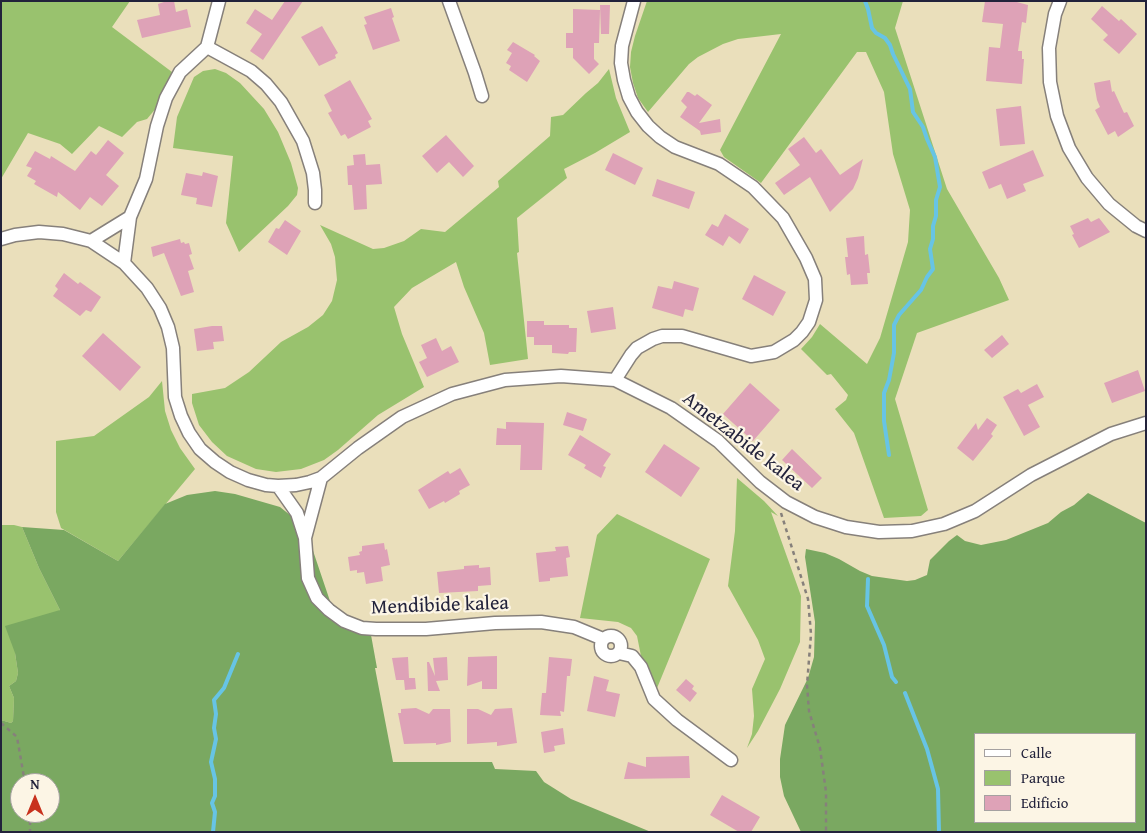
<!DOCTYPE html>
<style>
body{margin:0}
#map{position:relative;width:1147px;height:833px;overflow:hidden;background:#eadfbb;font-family:"Gentium Book Plus",serif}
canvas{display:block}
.frame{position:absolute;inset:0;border:2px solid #22223b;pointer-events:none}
.legend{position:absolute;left:974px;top:733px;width:162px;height:90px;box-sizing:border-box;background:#fcf5e5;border:1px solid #a5a1a1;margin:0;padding:6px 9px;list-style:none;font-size:15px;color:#22223b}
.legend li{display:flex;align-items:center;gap:10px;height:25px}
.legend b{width:25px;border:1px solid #a5a1a1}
.north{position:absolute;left:10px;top:773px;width:50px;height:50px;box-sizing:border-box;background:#fcf5e5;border:1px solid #a5a1a1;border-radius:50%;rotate:0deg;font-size:14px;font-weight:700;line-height:20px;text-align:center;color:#22223b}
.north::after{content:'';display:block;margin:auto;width:18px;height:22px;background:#c8321e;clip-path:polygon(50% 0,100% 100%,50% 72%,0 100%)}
</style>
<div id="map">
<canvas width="1147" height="833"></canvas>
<div class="frame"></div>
<ul class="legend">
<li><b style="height:6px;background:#fff"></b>Calle</li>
<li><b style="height:14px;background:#99c26e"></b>Parque</li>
<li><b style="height:14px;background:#dea2b7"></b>Edificio</li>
</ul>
<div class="north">N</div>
</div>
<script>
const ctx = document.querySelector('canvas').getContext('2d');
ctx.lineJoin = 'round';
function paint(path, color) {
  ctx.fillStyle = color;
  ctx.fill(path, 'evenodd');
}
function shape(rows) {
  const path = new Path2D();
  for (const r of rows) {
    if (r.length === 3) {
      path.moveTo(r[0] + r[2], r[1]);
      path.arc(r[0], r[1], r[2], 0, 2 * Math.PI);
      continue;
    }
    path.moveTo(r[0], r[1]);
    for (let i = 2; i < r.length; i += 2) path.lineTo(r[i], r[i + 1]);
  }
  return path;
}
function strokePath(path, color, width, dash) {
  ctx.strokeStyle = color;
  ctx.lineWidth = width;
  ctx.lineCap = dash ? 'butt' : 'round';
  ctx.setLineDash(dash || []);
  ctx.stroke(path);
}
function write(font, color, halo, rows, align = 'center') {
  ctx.font = font + ' "Gentium Book Plus",serif';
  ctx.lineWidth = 4.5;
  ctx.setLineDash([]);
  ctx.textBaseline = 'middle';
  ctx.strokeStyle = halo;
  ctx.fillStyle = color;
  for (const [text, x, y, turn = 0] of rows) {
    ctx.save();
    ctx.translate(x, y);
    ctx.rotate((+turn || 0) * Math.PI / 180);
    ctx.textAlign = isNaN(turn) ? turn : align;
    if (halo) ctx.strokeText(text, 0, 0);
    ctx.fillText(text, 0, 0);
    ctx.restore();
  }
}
paint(shape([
 [1,1,130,1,112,27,172,72,157,107,147,119,137,122,122,137,99,126,72,154,60,144,28,133,1,179],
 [647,1,903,1,895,28,947,189,999,278,1009,300,917,333,895,399,928,510,921,516,884,518,854,433,835,409,846,400,848,395,831,374,827,375,801,349,812,337,820,324,867,364,880,338,908,242,910,210,893,154,884,92,866,52,857,52,761,183,724,157,720,150,781,34,738,39,723,44,698,57,689,64,648,112,638,98,633,83,630,67,631,52,635,36],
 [215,69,226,73,240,83,264,109,278,132,291,163,298,188,297,195,288,206,239,252,226,223,233,156,173,148,177,117,194,77,203,71],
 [609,69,616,98,630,132,595,153,564,169,567,178,517,218,519,252,517,253,528,359,490,365,484,333,464,287,456,262,412,288,394,307,402,334,424,387,378,415,338,450,324,460,301,469,276,472,256,469,227,456,212,442,199,425,192,403,192,394,225,388,249,372,281,342,308,327,323,315,332,301,337,280,335,257,331,244,320,225,373,249,384,248,404,241,421,229,445,232,499,187,498,181,550,136,551,117,563,115,586,93,598,83],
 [162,381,165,411,171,430,180,448,195,469,118,561,61,528,56,512,56,441,94,436,149,397],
 [737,478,764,501,778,516,771,512,801,596,800,642,780,689,758,731,747,748,752,734,754,716,752,689,765,659,758,640,728,586,735,531],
 [617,514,710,559,655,693,642,661,637,636,631,628,618,622,580,618,597,535],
 [1,525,14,525,22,527,39,568,60,610,15,653,18,673,16,681,9,686,14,698,13,721,11,723,1,720]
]), '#99c26e');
paint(shape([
 [215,491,235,494,280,507,295,519,308,536,332,607,346,616,369,624,377,668,375,668,393,762,492,762,495,769,536,771,544,782,571,799,651,832,1,832,1,720,11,723,13,721,14,698,9,686,16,681,18,673,15,653,5,626,60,610,39,568,22,527,64,530,118,561,165,504,187,495],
 [20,783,50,783,50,813,20,813],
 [1088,493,1146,523,1146,832,801,832,784,796,780,777,780,759,785,725,808,678,814,657,815,622,805,557,806,549,825,553,839,559,860,571,872,576,907,581,915,580,927,575,930,560,949,541,957,535,965,541,981,545,1006,540,1048,523,1061,512,1074,505],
 [976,734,1136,734,1136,822,976,822]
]), '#7aa861');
strokePath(shape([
 [865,1,868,9,872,28,876,33,885,38,890,45,893,54,910,89,913,112,923,127,927,139,935,157,940,187,936,200,936,216,933,226,933,239,930,249,933,269,927,277,921,290,899,315,894,325,894,353,889,380,884,393,884,421,889,455],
 [868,579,867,606,884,645,892,677,896,682],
 [905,693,927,749,938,789,939,832],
 [213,832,215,812,212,803,215,796,215,779,211,762,216,739,214,728,216,714,214,700,224,688,238,654]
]), '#67c4e5', 4);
paint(shape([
 [167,1,174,1,176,12,187,9,191,27,142,38,137,20,160,15,158,4],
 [285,1,303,1,263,60,250,51,262,34,246,23,255,9,272,20],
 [985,1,1013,1,1028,5,1026,23,1022,22,1018,51,1022,51,1022,59,1024,59,1022,84,986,81,989,47,1000,48,1003,24,982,22],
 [600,5,610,5,609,34,601,34],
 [1102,6,1119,21,1121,19,1137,34,1119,54,1103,40,1108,35,1091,19],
 [391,8,394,17,392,18,400,41,373,50,364,25,367,24,364,17],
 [573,9,600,10,599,43,594,43,594,59,599,64,589,74,573,58,573,48,566,48,566,33,573,33],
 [322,26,338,53,335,55,336,58,319,66,301,37],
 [513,42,535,55,534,56,540,61,527,82,509,70,511,66,506,63,512,53,507,50],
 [350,80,372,119,368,121,371,127,348,139,345,134,341,136,328,113,332,111,324,95],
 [1110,80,1112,92,1114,91,1124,113,1127,112,1134,126,1118,137,1115,131,1108,135,1095,110,1100,107,1097,100,1094,83],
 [687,92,689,92,695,96,697,94,712,105,699,123,720,119,721,132,701,135,700,131,680,117,687,107,681,101],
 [1021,106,1025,144,1000,146,996,109],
 [446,135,474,166,463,177,449,162,437,173,422,156],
 [804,137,816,153,821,149,840,175,863,159,858,178,853,189,830,212,810,177,784,195,775,183,800,165,788,149],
 [108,140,124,153,106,175,119,186,102,206,90,197,80,210,58,192,57,197,34,184,36,181,27,176,32,168,26,166,35,151,50,159,51,156,75,171,91,151,96,155],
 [1033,150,1044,176,1023,184,1026,191,1007,199,1001,184,989,189,982,172],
 [613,153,643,168,635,185,605,170],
 [365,154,366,165,380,164,382,184,366,185,367,209,354,210,352,185,348,185,347,166,354,165,353,155],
 [203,172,218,176,212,207,196,204,197,198,181,195,186,173,202,176],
 [657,179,695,192,689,209,652,196],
 [725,214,749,229,740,244,729,236,723,246,705,235,712,224,718,227],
 [1088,218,1091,222,1099,218,1110,232,1079,248,1072,235,1074,234,1070,226],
 [285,220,301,231,287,255,268,242,276,228,279,229],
 [864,236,865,255,868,254,870,273,867,273,868,284,851,285,850,274,847,275,845,257,848,257,846,238],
 [180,239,181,243,184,242,185,244,189,243,192,254,189,255,194,269,188,271,194,292,181,296,164,253,153,257,151,247],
 [64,273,78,284,80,282,101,297,91,312,86,310,80,316,53,296,58,289,55,286],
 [754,275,786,292,773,316,742,299],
 [674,281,699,288,693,311,685,309,683,317,652,308,658,286,672,289],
 [613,307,616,329,591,333,587,311],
 [527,321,544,321,544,325,569,325,569,328,577,328,576,352,569,352,568,354,552,353,552,345,534,345,534,337,527,337],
 [212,326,222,326,224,341,213,342,214,349,197,351,194,329],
 [103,333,141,367,120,391,82,356],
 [1002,335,1009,344,992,358,984,350],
 [436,338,442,351,451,346,459,362,427,377,419,362,427,358,421,345],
 [1138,370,1145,391,1112,403,1104,383],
 [750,383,780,410,753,441,723,414],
 [1037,384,1044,397,1028,405,1040,427,1024,436,1003,397,1018,389,1021,393],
 [567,412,587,419,583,431,563,425],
 [987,418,997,425,991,434,993,436,973,461,957,448,976,423,978,430],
 [506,422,544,423,542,470,520,470,521,445,496,445,497,428,506,429],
 [580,435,611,454,603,466,606,467,601,478,584,468,586,465,568,455],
 [664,444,700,468,681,497,645,472],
 [792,449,822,478,812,488,782,460],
 [460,468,470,485,459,491,460,494,445,503,444,501,429,509,418,490,448,471,450,474],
 [384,543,385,550,387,549,390,565,381,567,383,581,366,584,364,572,357,573,357,570,350,571,348,557,360,555,359,552,362,551,362,546],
 [568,546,570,557,566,558,568,576,550,578,550,581,539,582,536,553,556,551,555,547],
 [479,565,479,568,490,567,491,585,478,586,478,591,439,593,437,572,464,569,464,566],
 [497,656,497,689,482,689,482,681,467,686,468,657],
 [408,657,409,678,415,678,416,689,405,690,404,680,396,680,392,658],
 [447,657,448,680,436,681,440,691,428,691,427,662,429,662,435,676,433,658],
 [549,657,572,659,570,676,567,676,564,712,560,711,561,716,540,715,542,693,546,693],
 [594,676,609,680,606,691,620,694,615,717,587,711],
 [686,679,694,686,692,689,697,693,690,702,676,690],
 [416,708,429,714,433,709,450,709,451,742,436,745,436,743,404,744,398,713,401,713,401,709],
 [512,708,517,743,497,746,497,742,467,744,467,709,478,709,491,715,495,709],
 [563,728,565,744,554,746,555,751,544,753,541,732],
 [689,756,690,778,624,779,628,762,646,767,646,757],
 [722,795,760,817,751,832,739,832,710,815]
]), '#dea2b7');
const minor = shape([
 [449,1,475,73,482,96],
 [1060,1,1055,14,1049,48,1050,82,1057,116,1069,148,1087,178,1109,204,1136,226,1146,231],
 [207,47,251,71,266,84,281,102,303,141,313,173,315,190,315,203],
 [1,239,15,235,39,232,63,234,91,241,124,263,147,288,160,308,168,327,173,348,175,397,181,416,189,433,200,449,215,462,230,472,248,480,266,485,278,486,296,485,310,482,321,478,358,448,402,417,452,394,505,380,561,376,615,380,671,408,718,441,760,482,786,502,815,517,846,527,879,532,912,531,944,524,975,511,1031,475,1111,434,1146,423],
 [91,241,130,217],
 [124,263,130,217,146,179,157,126,166,98,180,72,207,47,219,1],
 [615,380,631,355,637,348,653,339,662,336,682,336,751,356,774,352,794,340,802,332,809,322,816,300,815,279,806,258,783,218,753,187,719,164,675,147,660,137,648,126,637,112,629,97,624,80,621,63,622,46,634,1],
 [278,486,297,513,305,538,308,578,317,598,329,610,344,621,362,628,376,629,426,629,495,623,541,622,574,627,603,639],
 [305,538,321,478],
 [611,646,10],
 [619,653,632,656,641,667,654,699,677,720,731,760]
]);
strokePath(minor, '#86807b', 15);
strokePath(shape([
 [781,513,808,599,811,634,807,685,809,711,820,748,826,792,826,832],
 [1,723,17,737,25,783],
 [30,813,30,832]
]), '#86807b', 2.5, [4, 4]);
strokePath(minor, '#fff', 12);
write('20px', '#22223b', '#fcf5e5', [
 ["Ametzabide kalea",743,442,38],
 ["Mendibide kalea",440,606,-2]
]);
</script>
